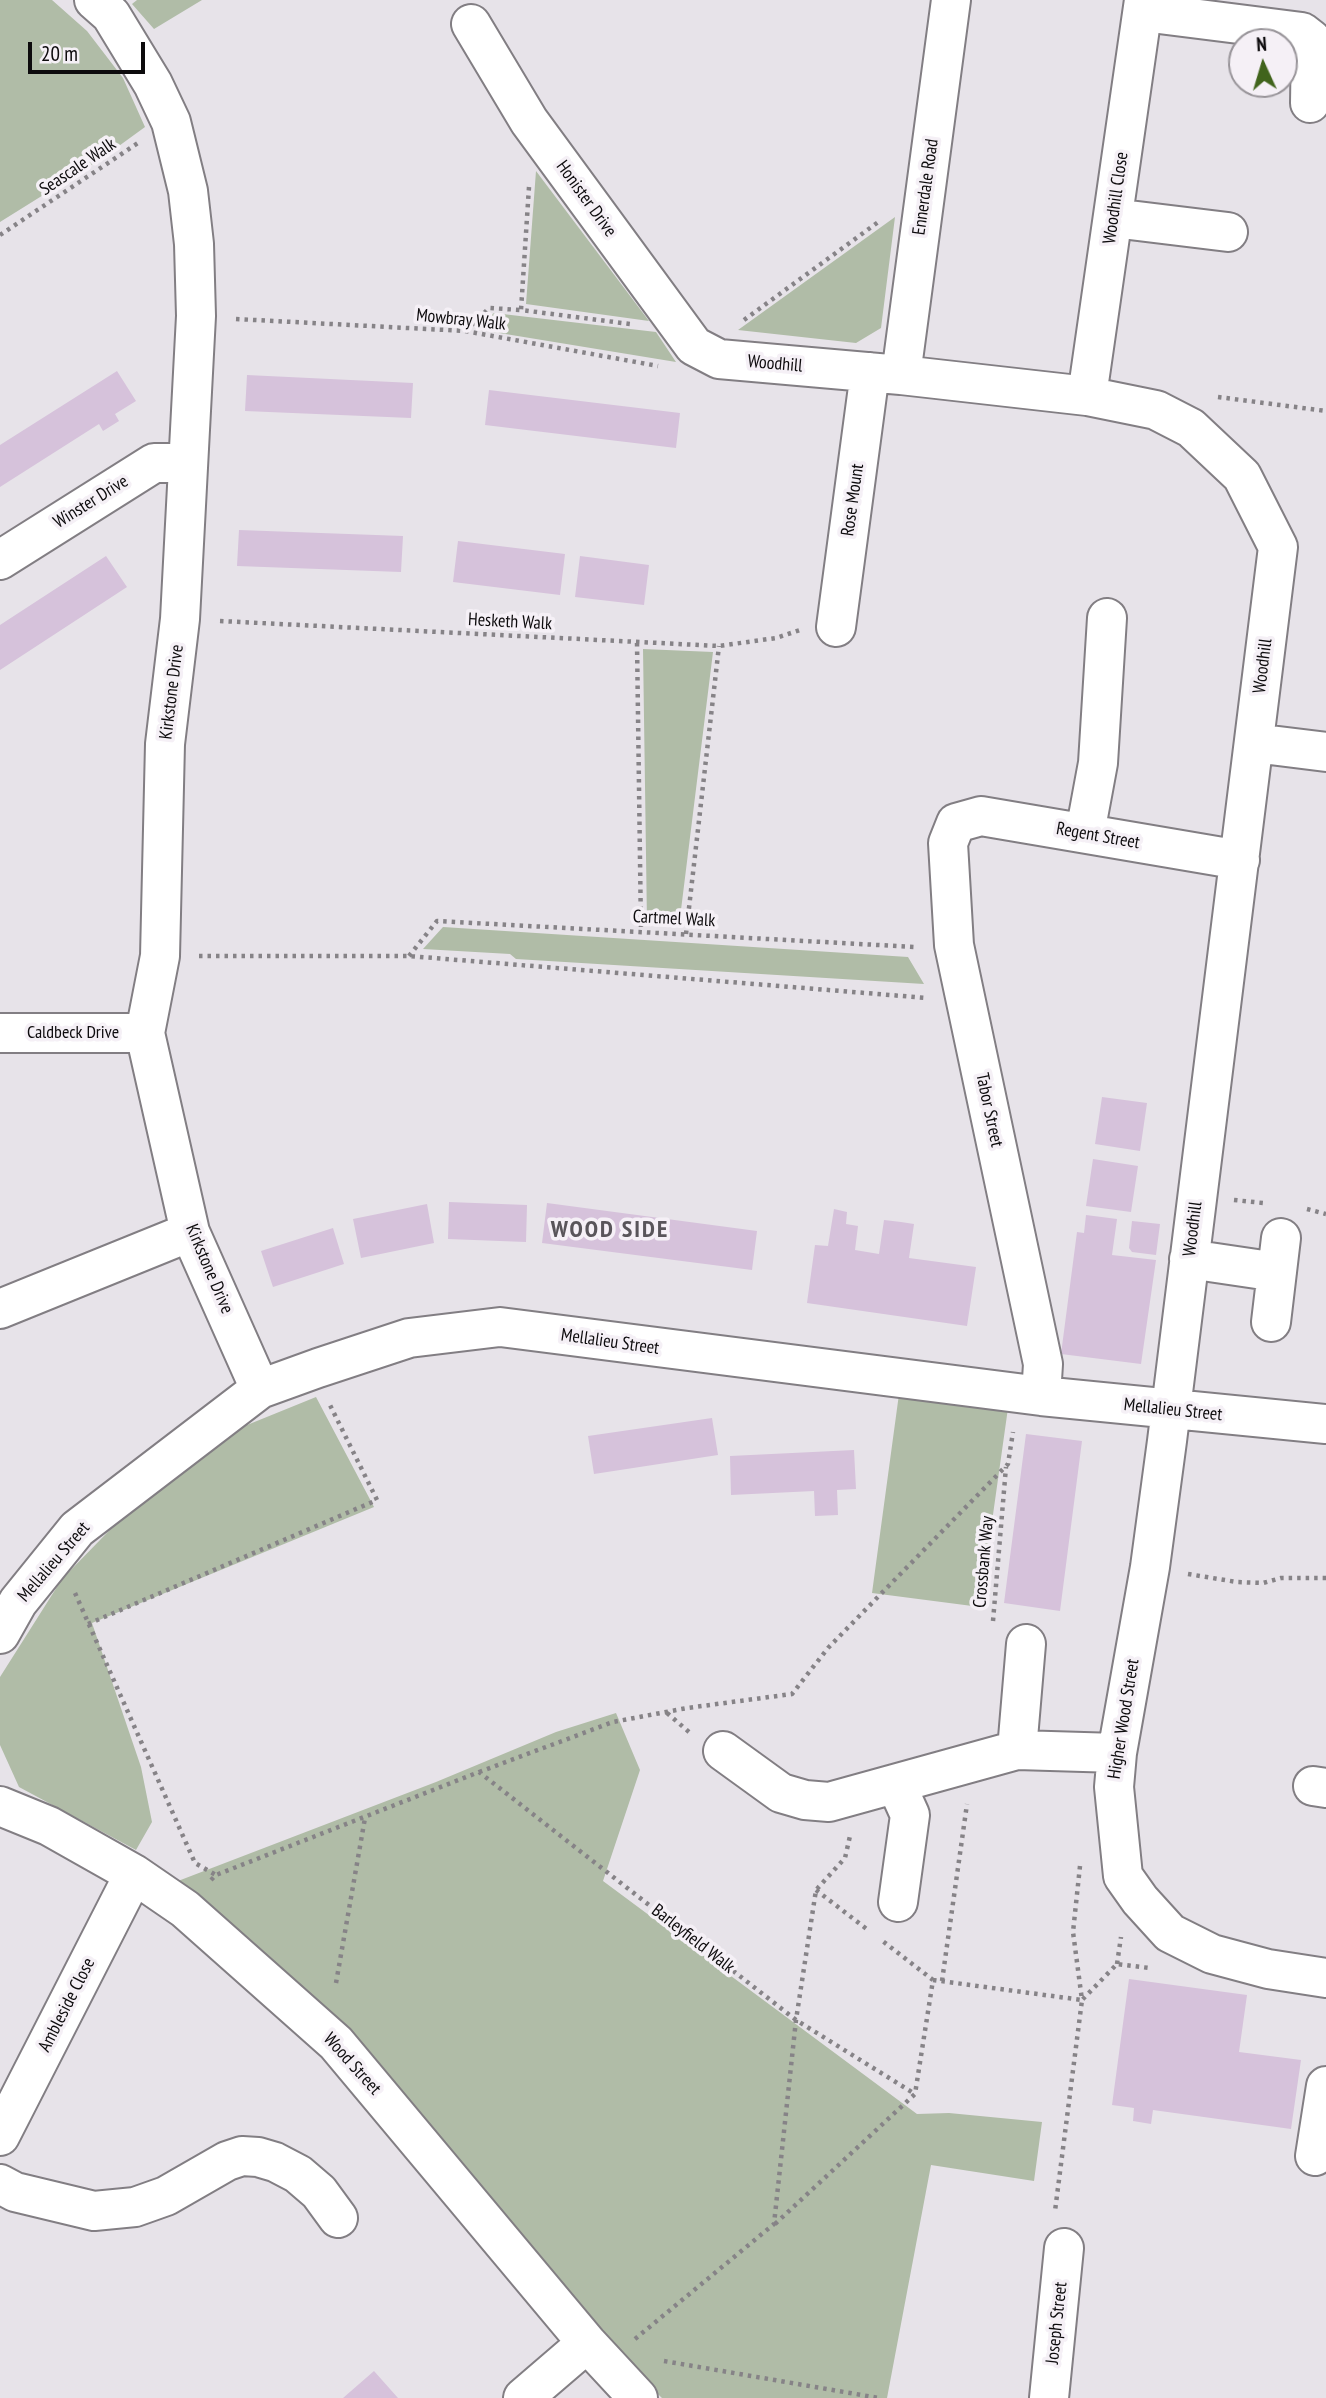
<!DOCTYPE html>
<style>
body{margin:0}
#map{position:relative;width:1326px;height:2398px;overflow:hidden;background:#e7e3e9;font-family:"PT Sans Narrow",sans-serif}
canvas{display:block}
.north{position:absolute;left:1228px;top:28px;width:70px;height:70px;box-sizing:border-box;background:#f5f0f6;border:2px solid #989499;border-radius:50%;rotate:356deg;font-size:19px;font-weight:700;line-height:28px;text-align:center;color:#0d0b0d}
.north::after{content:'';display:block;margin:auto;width:24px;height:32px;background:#41641c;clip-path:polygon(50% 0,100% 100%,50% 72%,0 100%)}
.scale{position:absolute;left:28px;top:42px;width:117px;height:32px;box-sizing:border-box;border:4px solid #0d0b0d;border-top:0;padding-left:9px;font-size:21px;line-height:24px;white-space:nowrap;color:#0d0b0d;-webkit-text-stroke:5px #f5f0f6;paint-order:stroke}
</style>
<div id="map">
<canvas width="1326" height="2398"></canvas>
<div class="north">N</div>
<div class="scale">20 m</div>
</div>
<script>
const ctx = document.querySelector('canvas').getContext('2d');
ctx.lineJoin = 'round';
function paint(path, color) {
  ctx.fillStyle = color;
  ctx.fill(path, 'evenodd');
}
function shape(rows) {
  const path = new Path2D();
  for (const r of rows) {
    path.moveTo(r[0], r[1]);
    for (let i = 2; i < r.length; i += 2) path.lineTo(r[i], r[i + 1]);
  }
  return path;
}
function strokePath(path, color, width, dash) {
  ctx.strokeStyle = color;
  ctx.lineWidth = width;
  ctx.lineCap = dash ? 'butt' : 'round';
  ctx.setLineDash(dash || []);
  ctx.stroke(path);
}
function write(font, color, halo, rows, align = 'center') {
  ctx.font = font + ' "PT Sans Narrow",sans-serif';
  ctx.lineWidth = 7;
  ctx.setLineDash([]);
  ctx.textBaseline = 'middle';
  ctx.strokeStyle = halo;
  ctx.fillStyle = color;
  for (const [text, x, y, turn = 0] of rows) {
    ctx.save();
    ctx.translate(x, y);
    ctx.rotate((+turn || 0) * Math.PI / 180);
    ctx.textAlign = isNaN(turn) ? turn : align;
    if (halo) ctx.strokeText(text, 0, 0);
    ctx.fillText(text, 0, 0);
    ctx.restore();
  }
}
paint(shape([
 [0,0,52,0,87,31,123,78,145,127,101,159,0,222],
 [137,0,202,0,154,29,132,4],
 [536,171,649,321,526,304],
 [895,217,881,328,856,343,738,330],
 [494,313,656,332,676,362,475,329],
 [643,649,713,652,679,926,647,923],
 [443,927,908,957,924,984,516,959,510,954,423,949],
 [899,1394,1008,1408,980,1607,872,1593],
 [316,1397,374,1507,92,1623,141,1767,152,1822,136,1850,19,1787,0,1745,0,1677,62,1579,139,1500,215,1438],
 [616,1713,640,1770,603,1881,917,2114,949,2113,1042,2122,1034,2181,931,2165,887,2398,662,2398,632,2369,346,2025,230,1931,178,1881,436,1782,556,1732]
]), '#b0bca7');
paint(shape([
 [117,371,136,401,115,414,119,421,103,431,99,424,0,487,0,445],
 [247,375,413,383,411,418,245,411],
 [489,390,680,413,676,448,485,425],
 [239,530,403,536,401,572,237,566],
 [458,541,565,554,560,595,453,582],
 [106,556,127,587,0,670,0,625],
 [580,556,649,565,644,605,575,597],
 [1102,1097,1147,1103,1140,1151,1095,1144],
 [1093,1159,1138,1166,1131,1212,1086,1206],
 [449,1202,527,1205,526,1242,448,1239],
 [547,1203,757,1231,752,1270,542,1243],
 [427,1204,434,1243,361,1258,353,1219],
 [834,1209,847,1212,846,1224,858,1226,855,1250,879,1254,884,1220,901,1222,914,1224,909,1258,976,1267,967,1326,807,1303,815,1245,828,1246],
 [1086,1215,1117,1219,1112,1255,1156,1260,1141,1364,1061,1354,1077,1232,1084,1233],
 [1132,1221,1160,1224,1156,1255,1132,1252,1129,1248],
 [333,1228,344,1264,273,1287,261,1251],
 [712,1418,718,1455,594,1474,588,1436],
 [1026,1434,1082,1441,1060,1611,1004,1603],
 [854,1450,856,1489,837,1490,838,1515,815,1516,814,1491,731,1495,730,1456],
 [1129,1979,1247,1995,1239,2052,1301,2060,1291,2129,1153,2110,1151,2124,1133,2121,1134,2108,1112,2105],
 [374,2371,398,2398,343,2398]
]), '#d6c2db');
const minor = shape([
 [94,0,111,15,153,84,171,122,188,191,194,244,196,316,180,619,165,744,160,956,145,1033,190,1232,260,1389],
 [1143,12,1302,32,1311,39,1310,103],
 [471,24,529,121,694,346,719,359,901,375,1087,396,1156,410,1191,428,1242,476,1278,547,1167,1441,1150,1567,1117,1753,1114,1787,1123,1876,1140,1900,1170,1933,1212,1954,1268,1969,1326,1978],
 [1113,218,1228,232],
 [901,375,951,0],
 [1087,396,1144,0],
 [0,560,154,463,188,463],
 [836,627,870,372],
 [1254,743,1326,752],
 [1085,833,1098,763,1107,618],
 [0,1033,145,1033],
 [1189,1259,1277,1272],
 [0,1309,190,1232],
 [1271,1322,1281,1238],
 [1041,1396,1043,1364,954,945,948,843,956,823,981,816,1240,860],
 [0,1634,18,1602,77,1529,260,1389,318,1368,409,1338,500,1327,1041,1396,1326,1424],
 [1017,1750,1026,1644],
 [723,1751,781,1793,805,1800,829,1802,1017,1750,1117,1753],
 [896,1784,910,1815,898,1902],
 [1313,1786,1326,1788],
 [0,1806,49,1826,134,1874,185,1909,336,2043,587,2343,638,2398],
 [0,2136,134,1874],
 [1315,2156,1326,2086],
 [0,2184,15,2192,94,2211,135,2207,166,2196,227,2161,242,2156,258,2157,275,2162,298,2174,319,2192,338,2218],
 [523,2398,587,2343],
 [1049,2398,1064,2248]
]);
strokePath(minor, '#827e83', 42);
strokePath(shape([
 [529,187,521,310,630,324],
 [0,235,138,143],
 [236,319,465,331,658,366],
 [744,320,881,220],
 [466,331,489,308,521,310],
 [1218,397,1326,411],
 [220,621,719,646,776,638,800,630],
 [637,643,641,931],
 [686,934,719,646],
 [199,956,409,956,927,998],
 [409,956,437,921,915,947],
 [1234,1200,1263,1203],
 [1307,1209,1326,1214],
 [1188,1574,1237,1582,1263,1583,1281,1578,1326,1578],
 [75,1593,195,1863,216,1875],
 [993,1621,1006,1467],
 [88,1624,377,1500,329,1403],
 [667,1713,689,1732],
 [479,1772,613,1722,687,1708,792,1694,828,1648,1008,1464,1013,1432],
 [1080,1866,1073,1932,1082,2000,1117,1964,1149,1968],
 [211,1880,216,1875,479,1772,796,2020,915,2094],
 [816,1890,868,1930],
 [1117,1964,1121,1937],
 [933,1980,1082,2000,1055,2211],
 [942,1981,967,1804],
 [336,1983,365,1818],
 [775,2224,915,2094,933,1980,880,1939],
 [635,2339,774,2224,796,2020,816,1890,845,1858,850,1836],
 [664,2361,879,2398]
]), '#868387', 4.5, [3.5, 5]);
strokePath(minor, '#fff', 38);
write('18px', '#0d0b0d', '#f5f0f6', [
 ["Seascale Walk",78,167,-34],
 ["Ennerdale Road",926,187,-82],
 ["Woodhill Close",1116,198,-82],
 ["Honister Drive",586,199,54],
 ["Mowbray Walk",461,320,6],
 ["Woodhill",775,364,5],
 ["Rose Mount",853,500,-82],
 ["Winster Drive",91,502,-32],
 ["Hesketh Walk",510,622,3],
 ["Woodhill",1263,666,-83],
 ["Kirkstone Drive",172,692,-83],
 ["Regent Street",1098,836,10],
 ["Cartmel Walk",674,919,3],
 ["Caldbeck Drive",73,1033],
 ["Tabor Street",989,1110,78],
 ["Woodhill",1193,1229,-83],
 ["Kirkstone Drive",209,1269,67],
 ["Mellalieu Street",610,1342,8],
 ["Mellalieu Street",1173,1410,6],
 ["Mellalieu Street",54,1562,-49],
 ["Crossbank Way",984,1562,-85],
 ["Higher Wood Street",1124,1719,-81],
 ["Barleyfield Walk",693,1939,38],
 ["Ambleside Close",67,2005,-63],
 ["Wood Street",352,2064,48],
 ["Joseph Street",1057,2323,-84]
]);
ctx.letterSpacing = '2px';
write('bold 24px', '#59555a', '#f5f0f6', [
 ["WOOD SIDE",610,1230]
]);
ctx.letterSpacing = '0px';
</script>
